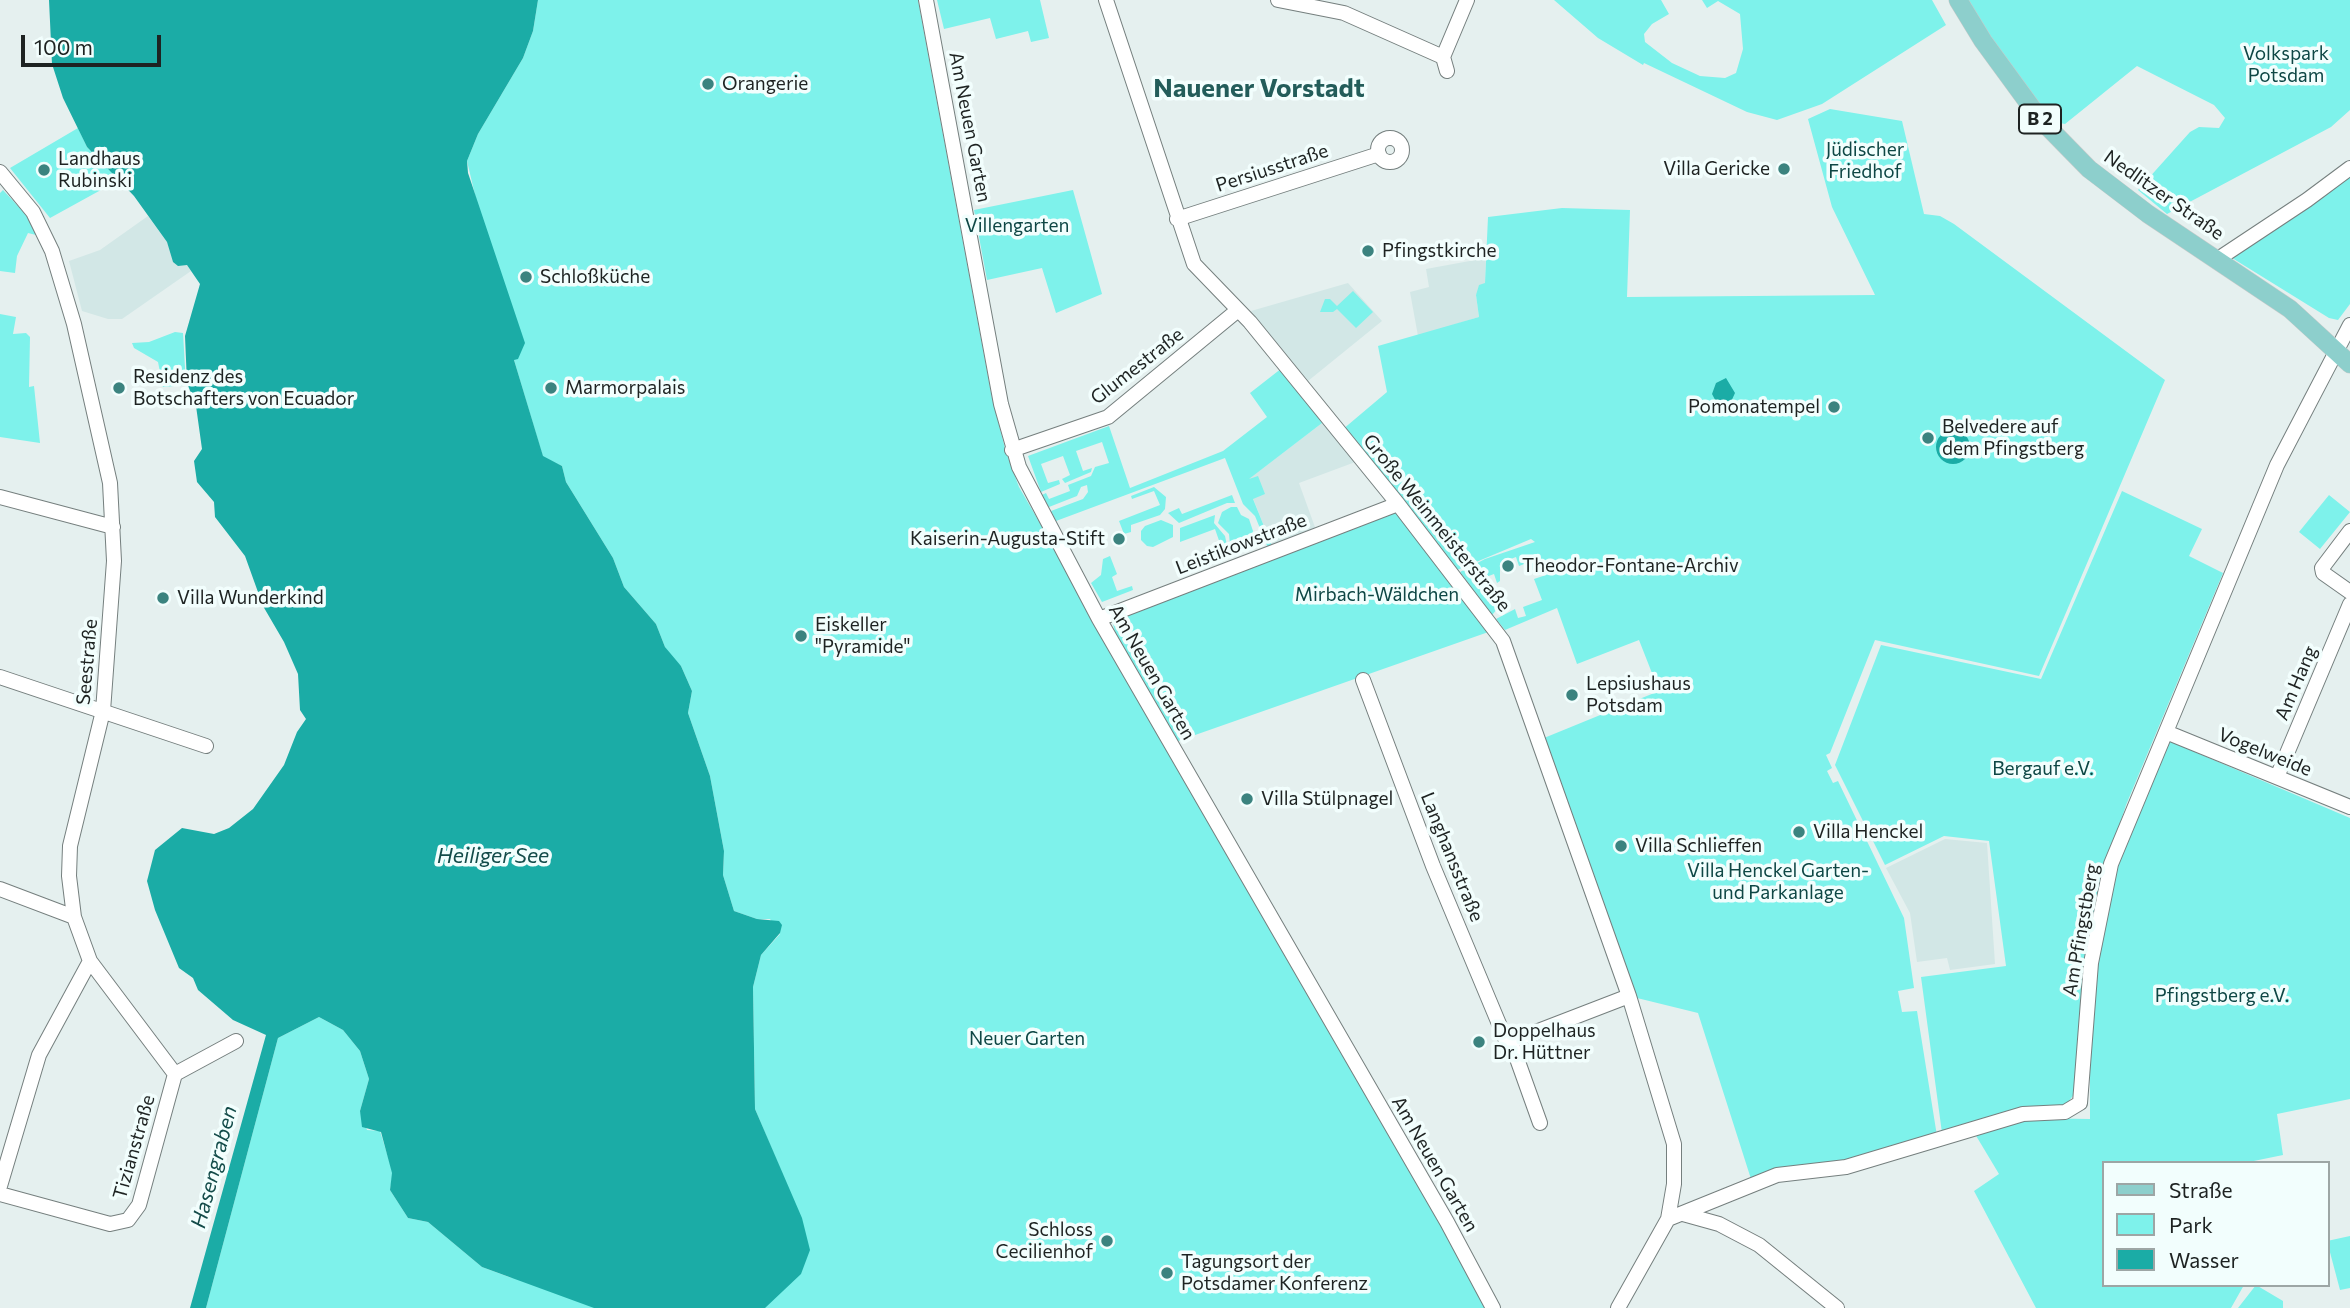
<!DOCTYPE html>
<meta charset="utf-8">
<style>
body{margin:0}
#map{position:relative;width:2350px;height:1308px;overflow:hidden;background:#e5f0ef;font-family:Commissioner,sans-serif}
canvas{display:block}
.legend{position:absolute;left:2102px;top:1161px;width:228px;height:126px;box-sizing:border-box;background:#f2fefd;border:2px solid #9da6a5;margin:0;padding:9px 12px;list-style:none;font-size:21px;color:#1e2322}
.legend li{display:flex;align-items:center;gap:14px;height:35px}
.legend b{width:35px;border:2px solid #9da6a5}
.scale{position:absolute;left:21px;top:35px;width:140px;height:32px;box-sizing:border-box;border:4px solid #1e2322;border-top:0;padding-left:9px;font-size:21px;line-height:24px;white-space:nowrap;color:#1e2322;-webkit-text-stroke:5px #f2fefd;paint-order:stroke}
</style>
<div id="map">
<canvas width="2350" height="1308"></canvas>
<ul class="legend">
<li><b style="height:9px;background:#8dcfcc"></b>Straße</li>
<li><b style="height:19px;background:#7ef2eb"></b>Park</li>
<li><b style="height:19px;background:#1baca6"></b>Wasser</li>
</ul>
<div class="scale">100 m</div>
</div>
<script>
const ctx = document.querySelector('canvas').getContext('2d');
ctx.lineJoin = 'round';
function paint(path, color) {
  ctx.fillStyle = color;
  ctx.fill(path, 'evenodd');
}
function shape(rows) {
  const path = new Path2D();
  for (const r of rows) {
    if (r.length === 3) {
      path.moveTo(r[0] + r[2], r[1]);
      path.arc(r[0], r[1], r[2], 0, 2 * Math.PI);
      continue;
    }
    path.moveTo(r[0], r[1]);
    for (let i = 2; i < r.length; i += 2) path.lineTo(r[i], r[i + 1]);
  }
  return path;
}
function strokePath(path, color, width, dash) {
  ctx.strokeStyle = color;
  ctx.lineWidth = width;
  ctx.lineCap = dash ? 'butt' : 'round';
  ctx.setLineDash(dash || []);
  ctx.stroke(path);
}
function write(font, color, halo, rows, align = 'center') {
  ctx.font = font + ' Commissioner,sans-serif';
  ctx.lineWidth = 7;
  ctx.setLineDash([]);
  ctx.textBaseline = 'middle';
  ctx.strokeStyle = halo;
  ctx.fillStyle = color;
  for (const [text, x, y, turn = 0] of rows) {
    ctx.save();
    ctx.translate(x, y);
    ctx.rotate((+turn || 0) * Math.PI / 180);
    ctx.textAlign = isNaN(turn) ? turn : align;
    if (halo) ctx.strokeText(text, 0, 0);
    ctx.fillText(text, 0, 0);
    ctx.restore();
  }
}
paint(shape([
 [148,216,167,242,173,262,187,265,191,271,122,319,108,319,82,311,69,261,100,250],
 [1486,258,1485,284,1476,295,1479,317,1418,336,1410,292,1429,287,1426,269],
 [1348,283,1382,321,1308,381,1251,311],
 [1326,420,1358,461,1299,483,1316,530,1272,546,1246,481],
 [1945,839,1987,843,1995,964,1950,970,1947,958,1917,962,1910,913,1886,868]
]), '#d2e7e6');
paint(shape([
 [538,0,918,0,992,398,1006,452,1019,487,1448,1228,1486,1308,726,1308,790,1192,755,1109,753,987,761,955,780,934,770,919,757,919,734,911,723,875,724,851,710,776,688,713,692,691,681,666,671,658,665,647,656,624,624,587,613,558,566,482,562,466,543,457,514,360,467,161,478,134,523,58,533,31],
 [937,0,1040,0,1049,38,1031,42,1028,31,996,39,990,18,944,29],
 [1554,0,1661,0,1669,14,1652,24,1644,34,1645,42,1672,63,1700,76,1725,78,1736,73,1743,49,1740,14,1718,1,1707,8,1702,0,1932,0,1946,25,1822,104,1777,120,1747,112,1644,63,1643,65,1598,38],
 [1958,0,2350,0,2350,110,2331,127,2167,214,2138,190,2190,132,2199,127,2219,128,2225,118,2214,105,2137,66,2065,124,2040,119],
 [1830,109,1902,121,1924,214,1940,216,1954,224,2165,380,2039,676,1875,640,1830,753,1826,755,1832,768,1827,771,1833,783,1838,781,1904,918,1914,988,1898,991,1902,1012,1917,1011,1937,1136,1844,1165,1751,1179,1698,1013,1637,998,1544,738,1659,691,1639,640,1577,664,1557,608,1505,630,1496,619,1515,609,1518,618,1526,616,1523,607,1542,600,1534,579,1546,575,1543,566,1532,570,1527,563,1519,566,1516,557,1500,563,1500,581,1497,583,1494,574,1486,577,1499,607,1492,615,1460,572,1485,559,1535,542,1531,539,1457,570,1342,430,1387,392,1378,346,1479,317,1476,295,1479,285,1485,283,1488,217,1562,208,1630,210,1627,297,1875,295,1832,207,1808,119],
 [78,128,87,147,119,180,50,218,10,168],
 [2350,168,2350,304,2338,320,2329,318,2224,253],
 [3,190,31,220,40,236,28,233,17,256,15,273,0,271,0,193],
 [1073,190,1102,294,1056,313,1042,268,987,280,974,210],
 [1353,291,1373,312,1356,328,1337,309,1333,312,1320,312,1325,299,1330,299,1337,306],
 [0,314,16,317,13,334,26,333,30,337,29,387,34,386,40,443,0,437],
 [175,332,183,333,186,385,163,387,158,362,134,348,132,343,149,342],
 [1282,368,1326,420,1249,479,1258,476,1265,494,1253,499,1272,546,1268,548,1255,516,1243,504,1225,458,1056,521,1051,511,1083,499,1088,492,1087,485,1081,487,1077,496,1049,507,1042,495,1046,493,1049,499,1070,491,1068,485,1091,476,1095,467,1109,463,1102,442,1076,451,1083,471,1092,468,1091,472,1065,483,1062,479,1070,475,1063,456,1041,464,1048,483,1059,480,1060,484,1041,492,1028,456,1109,426,1130,488,1223,451,1267,417,1250,393],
 [1154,487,1166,497,1165,509,1160,515,1131,525,1131,532,1124,534,1119,521,1160,505,1154,491,1132,499,1131,496],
 [2122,491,2202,529,2189,556,2223,573,2126,805,2102,879,2078,1089,2063,1109,1942,1133,1921,977,2006,966,1989,841,1944,836,1885,865,1835,765,1881,645,2041,679],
 [1232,495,1235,503,1227,503,1179,523,1168,513,1179,508,1182,514],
 [2329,495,2350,512,2320,549,2299,532],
 [1231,507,1237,507,1241,515,1249,519,1253,531,1250,543,1237,550,1230,545,1229,534,1218,523,1222,512],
 [1397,511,1497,629,1178,741,1117,640,1112,620],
 [1215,515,1214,523,1225,536,1228,550,1222,556,1199,565,1195,555,1200,553,1203,560,1223,552,1215,529,1180,542,1180,528],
 [1161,520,1173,525,1173,537,1153,547,1147,546,1141,540,1141,531,1145,526],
 [1110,556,1117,574,1112,577,1117,591,1132,586,1133,590,1102,602,1091,583,1101,575,1103,559],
 [2169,741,2350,818,2350,1099,2277,1114,2283,1155,2244,1163,2103,1163,2103,1285,2244,1285,2231,1308,2036,1308,1974,1191,1999,1174,1975,1134,2024,1118,2090,1119,2090,1023,2096,965,2112,883,2134,814],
 [319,1017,343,1030,360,1051,369,1079,360,1111,367,1130,380,1131,393,1173,390,1190,408,1218,428,1222,482,1267,509,1277,659,1308,206,1308,278,1038],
 [2350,1236,2350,1288,2340,1290,2327,1241],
 [2256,1285,2283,1301,2283,1308,2238,1308]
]), '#7ef2eb');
paint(shape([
 [49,0,538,0,533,31,523,58,478,134,467,161,468,173,525,343,518,359,514,360,543,456,562,466,566,482,613,558,624,587,656,624,665,647,681,666,692,691,688,713,710,776,724,851,723,875,734,911,757,919,779,921,782,925,780,933,761,955,753,987,755,1109,802,1218,810,1250,801,1274,765,1308,594,1308,482,1267,428,1222,408,1218,390,1190,392,1173,381,1132,362,1127,360,1111,369,1079,360,1051,343,1030,319,1017,278,1038,206,1308,190,1308,266,1035,233,1020,198,990,193,978,179,968,155,910,147,881,155,850,182,828,214,834,229,828,253,809,284,765,297,732,306,719,300,710,298,674,284,642,263,606,245,556,215,517,214,502,197,482,194,461,202,449,196,406,187,383,185,336,200,284,187,265,178,266,173,262,167,242,134,196,87,147,63,98,52,64],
 [1726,378,1735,393,1730,404,1720,409,1712,394,1716,383],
 [1953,447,17]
]), '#1baca6');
const minor = shape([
 [926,0,1001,404,1019,467,1099,619,1447,1222,1493,1308],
 [1106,0,1194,264,1250,322,1398,504,1503,641,1629,996,1674,1144,1674,1184,1668,1219,1618,1308],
 [1278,0,1344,13,1443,57],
 [1447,71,1443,57,1467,0],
 [1390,150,12],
 [0,172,33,212,52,251,74,324,110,483,114,561,103,711,70,846,69,876,74,917,90,961,175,1074],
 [1177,219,1379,154],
 [2218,259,2307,200,2350,168],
 [1012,450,1108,417,1238,310],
 [0,497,113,527],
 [2350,531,2322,568,2323,573,2350,592],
 [1099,619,1398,504],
 [0,677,206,746],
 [1363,680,1433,866,1507,1043,1629,996],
 [2166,732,2350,807],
 [2277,777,2350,604],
 [0,889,74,917],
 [1511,1042,1540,1123],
 [175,1074,236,1041],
 [0,1186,39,1055,90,961],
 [0,1194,110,1224,128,1220,139,1205,175,1074],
 [1683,1214,1719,1224,1759,1245,1837,1308],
 [1668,1219,1777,1175,1846,1167,2023,1114,2065,1112,2080,1103,2091,963,2111,864,2277,465,2350,325]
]);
const major = shape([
 [1958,0,1983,41,2040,119,2089,169,2148,214,2290,309,2350,364]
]);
strokePath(minor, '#757f7e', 16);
strokePath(major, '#c9caca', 19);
strokePath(minor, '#fff', 14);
strokePath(major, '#8dcfcc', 18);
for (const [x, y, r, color] of [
 [708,84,7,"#3b837f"],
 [1784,169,7,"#3b837f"],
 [44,170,7,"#3b837f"],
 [1368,251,7,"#3b837f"],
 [526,277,7,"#3b837f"],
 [119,388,7,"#3b837f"],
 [551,388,7,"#3b837f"],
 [1834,407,7,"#3b837f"],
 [1928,438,7,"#3b837f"],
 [1119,539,7,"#3b837f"],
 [1508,566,7,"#3b837f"],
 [163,598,7,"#3b837f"],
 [801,636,7,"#3b837f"],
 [1572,695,7,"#3b837f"],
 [1247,799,7,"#3b837f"],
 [1799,832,7,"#3b837f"],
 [1621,846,7,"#3b837f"],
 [1479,1042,7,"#3b837f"],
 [1107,1241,7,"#3b837f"],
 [1167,1273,7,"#3b837f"]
]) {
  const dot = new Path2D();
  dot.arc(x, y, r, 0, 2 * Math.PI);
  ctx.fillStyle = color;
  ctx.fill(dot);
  strokePath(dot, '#f2fefd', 2.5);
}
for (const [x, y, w] of [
 [2040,119,42]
]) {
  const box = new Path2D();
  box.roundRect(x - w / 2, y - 14.5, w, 29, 5);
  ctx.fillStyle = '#f2fefd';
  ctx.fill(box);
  strokePath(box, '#1e2322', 2);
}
write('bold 18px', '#1e2322', null, [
 ["B 2",2040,119]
]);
write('19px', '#0e4745', '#f2fefd', [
 ["Volkspark",2286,54],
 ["Potsdam",2286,76],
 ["Jüdischer",1865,150],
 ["Friedhof",1865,172],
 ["Villengarten",1017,226],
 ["Mirbach-Wäldchen",1377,595],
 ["Bergauf e.V.",2043,769],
 ["Villa Henckel Garten-",1778,871],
 ["und Parkanlage",1778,893],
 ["Pfingstberg e.V.",2222,996],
 ["Neuer Garten",1027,1039]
]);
write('19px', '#1e2322', '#f2fefd', [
 ["Orangerie",722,84],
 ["Landhaus",58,159],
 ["Rubinski",58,181],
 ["Villa Gericke",1770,169,"right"],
 ["Pfingstkirche",1382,251],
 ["Schloßküche",540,277],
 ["Residenz des",133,377],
 ["Botschafters von Ecuador",133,399],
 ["Marmorpalais",565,388],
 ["Pomonatempel",1820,407,"right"],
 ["Belvedere auf",1942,427],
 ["dem Pfingstberg",1942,449],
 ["Kaiserin-Augusta-Stift",1105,539,"right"],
 ["Theodor-Fontane-Archiv",1522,566],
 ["Villa Wunderkind",177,598],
 ["Eiskeller",815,625],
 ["\"Pyramide\"",815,647],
 ["Lepsiushaus",1586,684],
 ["Potsdam",1586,706],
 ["Villa Stülpnagel",1261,799],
 ["Villa Henckel",1813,832],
 ["Villa Schlieffen",1635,846],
 ["Doppelhaus",1493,1031],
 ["Dr. Hüttner",1493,1053],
 ["Schloss",1093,1230,"right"],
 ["Cecilienhof",1093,1252,"right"],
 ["Tagungsort der",1181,1262],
 ["Potsdamer Konferenz",1181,1284]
], 'left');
write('19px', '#1e2322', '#f2fefd', [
 ["Am Neuen Garten",970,127,79],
 ["Persiusstraße",1272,168,-18],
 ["Nedlitzer Straße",2164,195,35],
 ["Glumestraße",1137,366,-38],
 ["Große Weinmeisterstraße",1437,523,51],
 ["Leistikowstraße",1241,544,-21],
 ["Seestraße",87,662,-85],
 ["Am Neuen Garten",1152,672,60],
 ["Am Hang",2296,683,-67],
 ["Vogelweide",2265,752,22],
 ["Langhansstraße",1452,857,68],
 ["Am Pfingstberg",2081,930,-80],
 ["Tizianstraße",134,1147,-74],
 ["Am Neuen Garten",1435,1164,60]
]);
write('italic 21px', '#144c4a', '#f2fefd', [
 ["Heiliger See",493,856],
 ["Hasengraben",214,1167,-75]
]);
write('bold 26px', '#235d5a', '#f2fefd', [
 ["Nauener Vorstadt",1259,88]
]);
</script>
